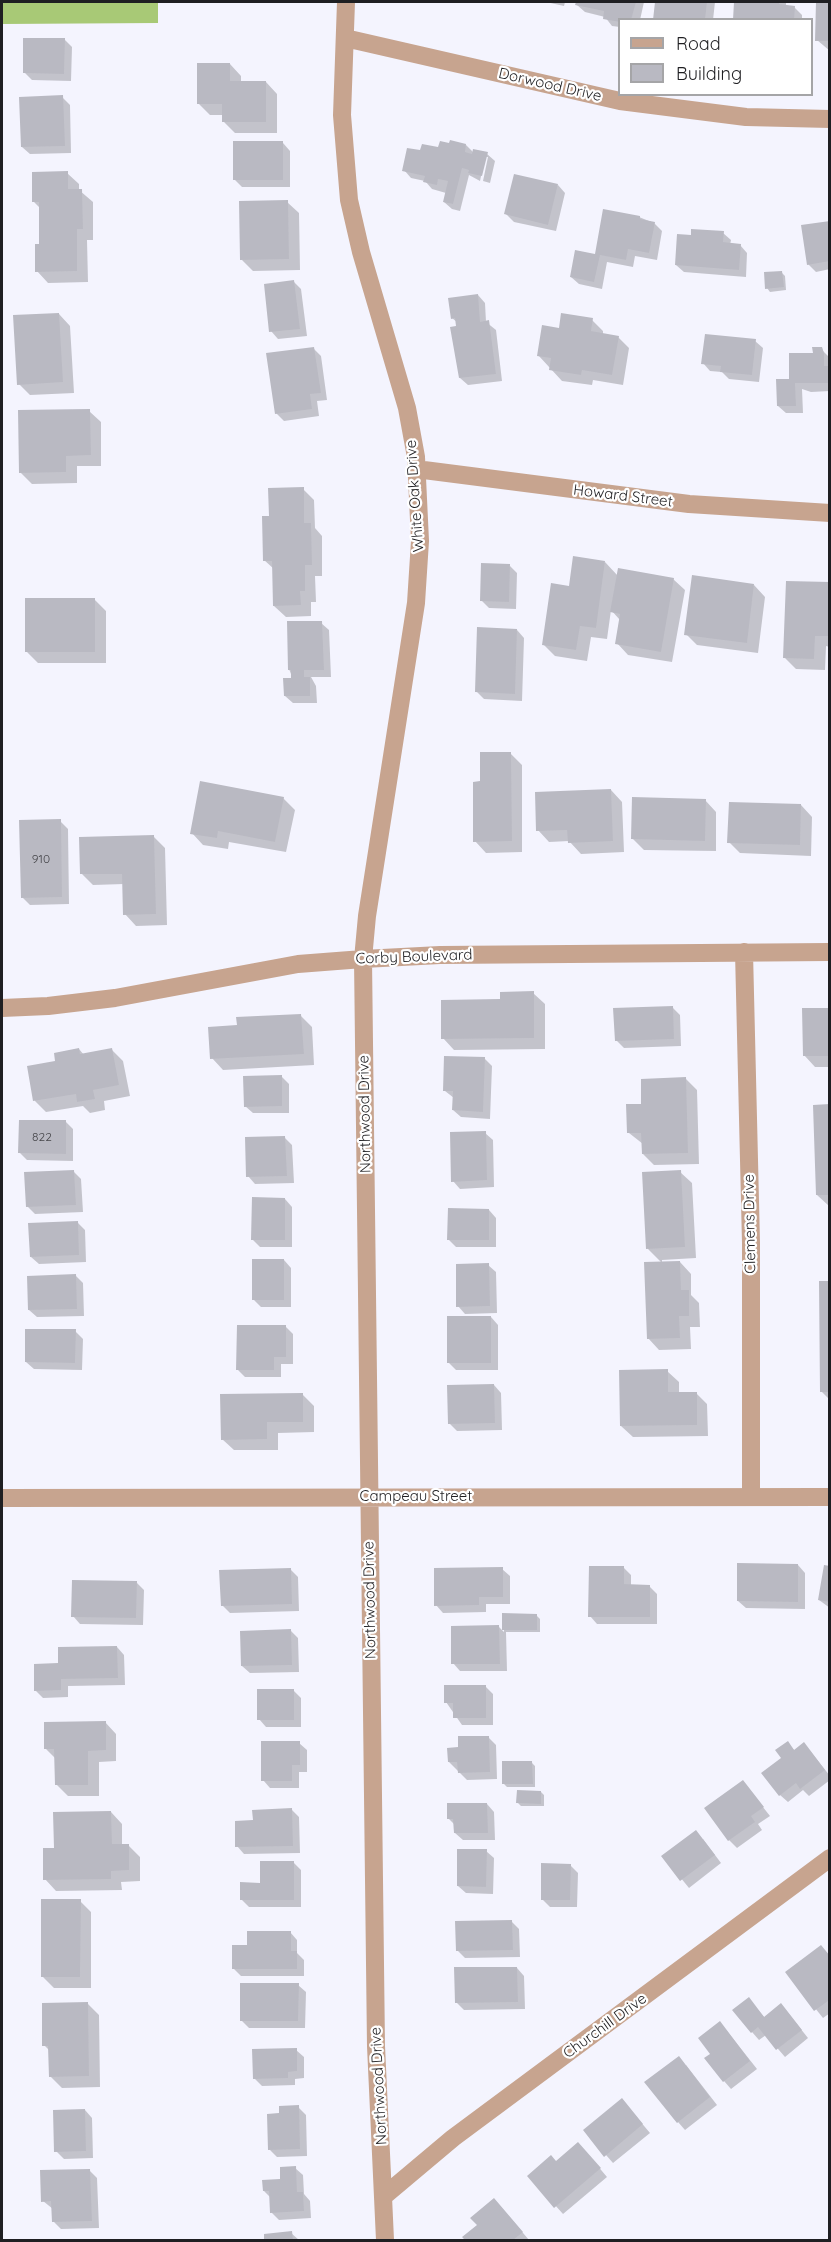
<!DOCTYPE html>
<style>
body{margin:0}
#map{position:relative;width:831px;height:2242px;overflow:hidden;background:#f4f4fe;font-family:Quicksand,sans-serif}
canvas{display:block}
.frame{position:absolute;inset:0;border:3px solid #1f1f22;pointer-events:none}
.legend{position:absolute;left:618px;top:18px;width:195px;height:78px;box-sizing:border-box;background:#fff;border:2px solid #a5a5a7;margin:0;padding:8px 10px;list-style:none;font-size:18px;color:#1f1f22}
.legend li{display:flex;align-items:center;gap:12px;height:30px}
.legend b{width:30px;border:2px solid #a5a5a7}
</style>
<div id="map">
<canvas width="831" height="2242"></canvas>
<div class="frame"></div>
<ul class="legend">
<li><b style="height:8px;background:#c7a48f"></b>Road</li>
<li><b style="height:16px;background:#b9b9c2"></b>Building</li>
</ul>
</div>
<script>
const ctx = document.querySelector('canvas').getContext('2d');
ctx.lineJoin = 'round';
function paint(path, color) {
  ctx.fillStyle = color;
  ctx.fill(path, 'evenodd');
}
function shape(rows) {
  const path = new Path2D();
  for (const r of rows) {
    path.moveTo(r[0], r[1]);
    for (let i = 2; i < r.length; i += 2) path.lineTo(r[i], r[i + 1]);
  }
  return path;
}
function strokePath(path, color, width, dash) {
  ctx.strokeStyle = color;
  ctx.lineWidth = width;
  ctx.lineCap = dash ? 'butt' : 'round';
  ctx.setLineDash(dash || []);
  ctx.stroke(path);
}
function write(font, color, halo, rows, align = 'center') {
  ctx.font = font + ' Quicksand,sans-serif';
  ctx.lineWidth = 4.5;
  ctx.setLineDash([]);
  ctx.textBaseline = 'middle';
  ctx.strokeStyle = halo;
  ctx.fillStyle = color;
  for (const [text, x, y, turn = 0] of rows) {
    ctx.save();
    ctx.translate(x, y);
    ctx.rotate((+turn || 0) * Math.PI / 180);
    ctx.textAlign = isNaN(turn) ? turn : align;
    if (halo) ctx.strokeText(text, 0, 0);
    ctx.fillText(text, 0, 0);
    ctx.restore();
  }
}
paint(shape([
 [2,2,158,2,158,23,2,24]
]), '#a8c976');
paint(shape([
 [546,2,565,2,564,6],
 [578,2,644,2,640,20,620,20,620,27,612,26,605,17,585,12,577,5],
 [657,2,715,2,713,20,655,20],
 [735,2,786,2,786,6,794,7,802,15,802,20,734,20],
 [818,2,830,2,830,51,817,40],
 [64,39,72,47,71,81,32,80,25,73],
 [230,64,241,76,241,82,266,82,277,94,277,133,235,133,224,122,224,115,210,115,199,104],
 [62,97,70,105,71,153,30,154,22,147],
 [283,143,290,151,290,187,242,187,234,179],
 [466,145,474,153,487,154,495,161,490,183,483,181,488,157,485,157,480,181,469,175,460,211,452,209,444,202,446,193,432,189,425,181,411,178,404,170,421,152],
 [67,173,79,184,79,190,93,202,93,240,87,240,88,282,48,283,37,271,40,246,40,208,34,202],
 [558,185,565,193,556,231,514,222,506,214],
 [287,202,299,213,300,270,253,271,242,260],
 [639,217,654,223,662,231,657,260,635,256,633,267,607,262,602,289,579,284,571,277],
 [830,223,830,269,816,272,808,264],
 [723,233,731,240,730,245,740,245,747,253,746,277,684,272,676,265],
 [781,272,785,276,786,290,770,292,767,288],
 [294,282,301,289,307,336,278,339,271,331],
 [478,295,485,303,486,322,496,330,502,381,468,385,460,378,458,323,452,318],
 [59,314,70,326,74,393,30,395,19,384],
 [592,320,603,331,603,335,618,337,629,348,623,385,593,380,592,385,562,381,538,355,560,330],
 [755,341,763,348,759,382,729,379,722,372,710,371,703,363],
 [314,349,321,356,327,400,317,401,319,416,284,421,276,413],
 [821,349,829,357,830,391,811,392,802,389,803,413,786,413,778,406,791,381],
 [89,411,101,422,101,466,77,466,77,483,32,484,20,472],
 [303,489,314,500,315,528,322,536,322,576,315,576,316,602,311,602,311,616,286,617,274,606,274,569,264,560,271,517],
 [605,562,618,576,673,579,685,590,672,662,628,655,617,643,620,620,611,610,607,639,591,637,587,661,555,656,544,645,571,587],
 [510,566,517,573,516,609,489,608,481,600],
 [830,584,830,647,826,646,825,670,796,669,785,658],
 [754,585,765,597,758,653,697,645,686,634],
 [94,599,106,611,106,663,38,663,27,652],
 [321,623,329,630,331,677,311,677,316,686,317,703,293,703,285,696,293,679,289,669],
 [517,630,524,638,522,701,484,699,476,691],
 [510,753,522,765,522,852,486,853,475,841,482,783],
 [611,790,622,802,624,852,581,854,569,841,549,842,538,830],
 [283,798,295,810,286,852,229,842,228,849,203,845,192,833],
 [705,800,716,812,716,851,644,850,632,838],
 [801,805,812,817,811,856,740,853,729,842],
 [60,821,68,829,69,904,30,905,22,897],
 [154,837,165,848,167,925,136,926,125,914,124,884,93,885,82,874],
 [533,993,545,1004,545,1049,454,1050,443,1038,501,1001],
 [673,1008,680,1015,681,1046,624,1048,616,1040],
 [829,1009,830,1067,815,1067,804,1055],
 [300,1015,312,1027,314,1065,223,1070,212,1058,239,1027],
 [79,1049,84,1055,112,1050,123,1061,130,1096,104,1101,105,1110,90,1113,83,1106,46,1112,35,1101,28,1067,57,1062],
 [484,1058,492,1066,490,1119,461,1117,453,1110,454,1098,445,1091],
 [281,1076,289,1084,289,1113,253,1113,245,1106],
 [686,1079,697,1090,699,1164,654,1165,643,1154,643,1144,629,1133,643,1105],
 [830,1106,830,1206,829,1206,817,1195],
 [66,1122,73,1129,73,1161,27,1160,20,1153],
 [485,1133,493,1140,494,1187,460,1189,453,1181],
 [285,1138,292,1145,294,1183,255,1184,248,1176],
 [73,1171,81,1179,83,1212,35,1214,27,1206],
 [680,1172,692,1183,696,1258,662,1260,662,1263,680,1262,691,1274,691,1295,699,1303,700,1327,690,1327,691,1349,659,1350,648,1338,662,1263,648,1249],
 [285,1199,292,1207,292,1247,260,1247,252,1239],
 [489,1210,496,1218,496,1247,456,1247,448,1239],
 [78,1223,85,1230,86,1262,39,1264,31,1257],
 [284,1260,291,1268,291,1307,261,1307,254,1300],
 [488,1265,496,1272,497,1313,465,1314,458,1306],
 [75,1275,83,1283,84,1316,37,1317,29,1310],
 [830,1282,830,1400,821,1391],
 [491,1317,498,1325,498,1370,456,1370,448,1362],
 [285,1326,293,1334,293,1364,281,1364,281,1377,245,1377,238,1370],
 [75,1331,83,1339,82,1370,34,1369,26,1362],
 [667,1371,679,1382,679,1393,696,1393,707,1404,708,1436,633,1437,621,1426],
 [494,1385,501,1393,502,1430,457,1431,449,1423],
 [302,1394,314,1406,314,1432,278,1433,278,1450,234,1450,222,1439],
 [798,1565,805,1573,805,1609,746,1608,738,1601],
 [624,1568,631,1575,631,1586,649,1586,657,1594,657,1624,597,1624,590,1616],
 [830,1568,830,1608,819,1600],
 [290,1569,298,1577,299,1611,230,1613,222,1605],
 [502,1569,510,1576,510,1604,486,1604,486,1612,443,1613,436,1605],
 [137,1583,144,1590,143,1625,80,1624,73,1616],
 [504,1615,536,1615,540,1619,540,1632,506,1632,507,1671,460,1671,453,1663,499,1627,504,1632],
 [291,1631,298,1638,299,1672,250,1673,242,1666],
 [117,1647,124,1655,125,1685,68,1686,68,1697,43,1698,35,1690,60,1665],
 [486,1687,493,1694,493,1725,462,1725,446,1702],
 [294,1691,301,1698,301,1727,266,1727,259,1719],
 [105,1722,116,1734,116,1761,99,1762,99,1796,68,1796,56,1784,56,1759,46,1749],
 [488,1737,496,1745,497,1779,467,1780,449,1762,459,1749],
 [299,1743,307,1750,307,1772,299,1772,299,1788,270,1788,263,1780],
 [788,1743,795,1751,811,1752,830,1776,830,1780,809,1796,803,1790,788,1802,780,1795,783,1758],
 [532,1763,535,1766,535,1787,507,1787,504,1784],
 [743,1782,770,1816,758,1824,762,1830,737,1848,729,1840],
 [541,1792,544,1795,544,1806,521,1806,518,1803],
 [487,1804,494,1812,495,1840,463,1840,455,1833,455,1825,448,1818],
 [292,1810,299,1817,300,1853,244,1854,237,1846],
 [111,1812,122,1824,122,1846,129,1846,140,1857,140,1881,121,1882,122,1890,56,1891,45,1879,55,1850],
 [703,1839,721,1863,689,1888,663,1856],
 [486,1851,494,1858,493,1894,466,1893,458,1886],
 [294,1863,301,1870,301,1907,249,1907,241,1899],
 [570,1865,578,1873,577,1907,550,1907,542,1899],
 [80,1901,91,1912,91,1988,54,1988,43,1977],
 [511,1921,519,1929,520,1957,465,1958,457,1950],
 [290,1932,297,1940,297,1953,304,1960,304,1976,241,1976,233,1968,248,1947],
 [830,1956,830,2013,823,2018,787,1973],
 [517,1968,524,1976,525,2009,464,2010,456,2002],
 [298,1985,306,1992,305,2028,249,2028,241,2020],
 [749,1999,765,2018,788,2013,808,2038,785,2057,766,2035,759,2040,752,2032],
 [88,2004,99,2015,100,2087,62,2088,50,2076,50,2051,44,2045],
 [727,2031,757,2069,731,2089,724,2081,712,2054],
 [296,2050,304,2057,304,2078,295,2079,295,2085,262,2086,254,2078],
 [686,2065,717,2105,685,2130,678,2122],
 [298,2107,306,2115,307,2156,277,2157,270,2150,280,2115],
 [629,2108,650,2133,613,2163,585,2131],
 [85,2110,92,2118,93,2158,64,2159,56,2151],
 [586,2152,607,2177,563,2214,529,2176],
 [295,2168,303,2175,304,2194,310,2201,311,2218,279,2220,271,2212,270,2197,264,2191,282,2180],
 [89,2170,97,2178,99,2228,61,2229,54,2222,53,2209,43,2201],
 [501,2207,529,2240,467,2240,464,2237],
 [291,2233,299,2240,266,2240,265,2236]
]), '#0003');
paint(shape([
 [576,2,636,2,631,20,620,20,620,22,603,19,604,11,575,5],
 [655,2,707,2,705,20,653,20],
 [734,2,779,2,779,4,795,6,794,20,733,20],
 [816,2,830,2,830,41,815,41],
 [23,38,65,38,64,74,23,73],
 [197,63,230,63,230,81,266,81,266,122,222,122,222,104,197,104],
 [63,95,65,146,21,147,19,97],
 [450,140,466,144,465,152,472,154,473,149,488,152,482,176,468,173,469,170,462,168,453,204,443,202,448,181,438,179,437,185,423,182,425,176,402,171,407,148,420,150,422,144,438,147,440,141,449,143],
 [233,141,283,141,283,180,233,180],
 [68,171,68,189,82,189,83,229,77,229,77,271,35,272,35,244,39,244,39,202,32,202,32,172],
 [514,174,558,184,548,225,504,214],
 [288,200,289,259,240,260,239,201],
 [603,209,640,216,640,219,655,222,649,253,628,249,626,260,600,255,594,282,570,277,575,250,595,254],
 [830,221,830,261,807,265,801,225],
 [691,229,724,231,723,242,741,244,739,270,675,265,677,234,691,235],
 [782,271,784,287,765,289,764,272],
 [294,280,300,329,269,332,264,284],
 [478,294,480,322,489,320,496,374,459,378,450,327,456,326,455,318,451,319,448,298],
 [59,313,63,382,17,385,13,315],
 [561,313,593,318,591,331,619,336,612,375,582,370,581,375,549,370,551,358,537,356,542,325,559,328],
 [705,334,756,339,752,375,720,372,721,366,701,364],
 [314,347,321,393,310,394,312,409,275,414,266,353],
 [812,347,822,347,824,353,824,366,830,366,830,383,795,383,796,406,777,406,776,379,789,379,789,353,813,353],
 [90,409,91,455,66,456,66,472,19,473,18,410],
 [304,487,304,523,311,523,312,565,305,565,305,591,300,591,301,605,273,606,272,561,263,561,262,516,269,516,268,488],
 [573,556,605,561,596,628,580,626,576,650,542,645,551,583,569,586],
 [481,563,510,564,509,602,480,601],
 [618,568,674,578,661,652,615,644,620,614,610,612],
 [692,575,754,584,747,643,684,635],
 [786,581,830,582,830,636,815,636,814,659,783,658],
 [25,598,95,598,95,652,25,652],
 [287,621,322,621,324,670,304,670,304,677,310,677,310,696,284,696,283,678,291,678,291,670,288,670],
 [477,627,517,629,515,694,475,692],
 [480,752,511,752,512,841,473,842,473,782,480,781],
 [200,781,284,797,275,842,218,831,217,838,190,834],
 [611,789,613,841,568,843,567,830,536,831,535,792],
 [632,797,706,799,705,841,631,839],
 [729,802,801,804,800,845,727,843],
 [61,819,62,897,21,898,19,820],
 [154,835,156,914,123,915,122,874,80,874,79,837],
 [534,991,534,1038,441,1039,441,1000,500,999,500,992],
 [673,1006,674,1039,615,1041,613,1008],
 [802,1008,829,1008,830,1056,803,1056],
 [301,1014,304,1054,210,1059,208,1027,237,1025,236,1017],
 [79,1048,80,1054,112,1048,119,1085,93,1090,95,1099,77,1102,76,1094,33,1101,27,1066,55,1061,54,1053],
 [444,1056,485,1057,483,1112,452,1110,453,1091,443,1091],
 [282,1075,282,1106,244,1107,243,1076],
 [686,1077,688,1153,642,1154,641,1133,627,1133,626,1104,641,1104,641,1079],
 [830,1104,830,1195,816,1195,813,1105],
 [19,1120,66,1120,66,1154,18,1153],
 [486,1131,487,1180,451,1182,450,1132],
 [285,1136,287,1176,246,1177,245,1137],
 [74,1170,76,1205,26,1207,24,1172],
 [681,1170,685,1247,646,1249,642,1172],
 [252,1197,285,1198,285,1240,251,1240],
 [448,1208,489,1209,489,1240,447,1240],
 [78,1221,79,1255,30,1257,28,1223],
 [252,1259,284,1259,284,1300,252,1300],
 [680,1261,681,1290,689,1290,689,1316,679,1316,680,1338,647,1339,644,1262],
 [489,1263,490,1306,456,1307,456,1264],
 [76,1274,77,1309,28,1310,27,1276],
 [819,1281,830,1281,830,1392,820,1392],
 [447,1316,491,1316,491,1363,447,1363],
 [237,1325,286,1325,286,1357,274,1357,274,1370,236,1370],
 [25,1329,76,1329,75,1363,25,1362],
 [668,1369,668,1392,697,1392,697,1425,620,1426,619,1370],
 [494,1384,495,1423,448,1424,447,1385],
 [303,1393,303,1422,267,1422,267,1439,221,1440,220,1394],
 [737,1563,798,1564,798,1602,737,1601],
 [824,1565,830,1566,830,1602,818,1600],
 [589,1566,624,1566,624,1584,650,1585,650,1617,588,1617],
 [503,1567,503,1597,479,1597,479,1605,434,1606,434,1568],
 [291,1568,292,1604,221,1606,219,1570],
 [72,1580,137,1581,136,1618,71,1617],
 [502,1613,537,1614,537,1630,502,1630],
 [499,1625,500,1664,451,1664,451,1626],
 [291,1629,292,1665,241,1666,240,1631],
 [117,1646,118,1678,61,1679,61,1690,34,1691,34,1664,58,1663,58,1647],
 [444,1685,486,1685,486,1718,453,1718,453,1703,444,1703],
 [257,1689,294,1689,294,1720,257,1720],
 [106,1721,106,1750,88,1751,88,1785,55,1785,54,1749,44,1749,44,1722],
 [458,1736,489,1736,490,1772,458,1773,457,1762,448,1762,447,1748,458,1747],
 [261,1741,300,1741,300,1765,292,1765,292,1781,261,1781],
 [788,1741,794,1750,804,1742,825,1770,800,1789,796,1783,779,1796,761,1773,781,1758,775,1750],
 [502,1761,532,1761,533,1784,502,1784],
 [743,1780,764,1807,751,1816,755,1822,728,1841,704,1808],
 [517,1790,541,1791,541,1804,516,1803],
 [447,1803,487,1803,488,1833,454,1833,453,1819,447,1819],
 [292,1808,293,1846,235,1847,235,1821,253,1820,252,1810],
 [111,1811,112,1844,129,1844,129,1870,111,1871,111,1879,43,1880,43,1848,54,1848,53,1812],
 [696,1830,715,1855,680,1881,661,1856],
 [457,1849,487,1849,486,1887,457,1886],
 [260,1861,294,1861,294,1900,240,1900,240,1882,260,1883],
 [541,1863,571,1864,570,1900,541,1900],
 [41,1899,81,1899,80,1977,41,1977],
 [512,1920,513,1950,456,1951,455,1921],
 [247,1931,291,1931,291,1951,297,1951,297,1969,232,1969,232,1945,247,1945],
 [821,1945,830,1956,830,2003,828,2001,814,2011,785,1972],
 [454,1967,517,1967,518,2002,455,2003],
 [240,1983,299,1983,298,2021,240,2021],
 [749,1997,764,2017,781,2003,802,2030,776,2050,758,2027,751,2033,732,2010],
 [88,2002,89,2076,49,2077,48,2046,42,2046,42,2003],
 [720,2021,750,2061,723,2082,704,2058,710,2054,698,2038],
 [297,2048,297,2071,288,2072,288,2078,253,2079,252,2049],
 [679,2056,710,2097,677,2123,644,2082],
 [622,2098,643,2124,604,2157,583,2130],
 [299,2105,300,2149,268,2150,267,2114,279,2113,279,2106],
 [85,2109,86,2151,54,2152,53,2110],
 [578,2142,601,2168,554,2208,527,2176,551,2155,556,2161],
 [296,2166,297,2192,303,2192,304,2211,270,2213,269,2191,263,2191,262,2180,280,2179,280,2167],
 [90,2169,92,2221,52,2222,51,2201,41,2202,40,2170],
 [494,2198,523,2232,513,2240,465,2240,462,2237,477,2225,470,2218],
 [292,2231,293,2240,264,2240,264,2234]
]), '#b9b9c2');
strokePath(shape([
 [346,2,342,115,349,200,361,252,407,408,416,457,420,541,416,603,367,916,363,959,376,2046,385,2240],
 [345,38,620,101,746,117,830,119],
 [416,469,689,504,830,513],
 [744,952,751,1243,751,1496],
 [2,1008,48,1006,115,998,298,964,363,959,440,955,830,952],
 [2,1498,830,1497],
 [384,2196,453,2138,830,1858]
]), '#c7a48f', 18);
write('12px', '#46464a', null, [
 ["910",41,859],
 ["822",42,1137]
]);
write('15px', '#1f1f22', '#fff', [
 ["Dorwood Drive",550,85,13],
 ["White Oak Drive",415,496,-94],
 ["Howard Street",623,496,7],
 ["Corby Boulevard",414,957,-2],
 ["Northwood Drive",365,1114,-91],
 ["Clemens Drive",750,1224,-91],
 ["Campeau Street",416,1496],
 ["Northwood Drive",370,1600,-91],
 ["Churchill Drive",605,2026,-36],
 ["Northwood Drive",379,2086,-93]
]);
</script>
